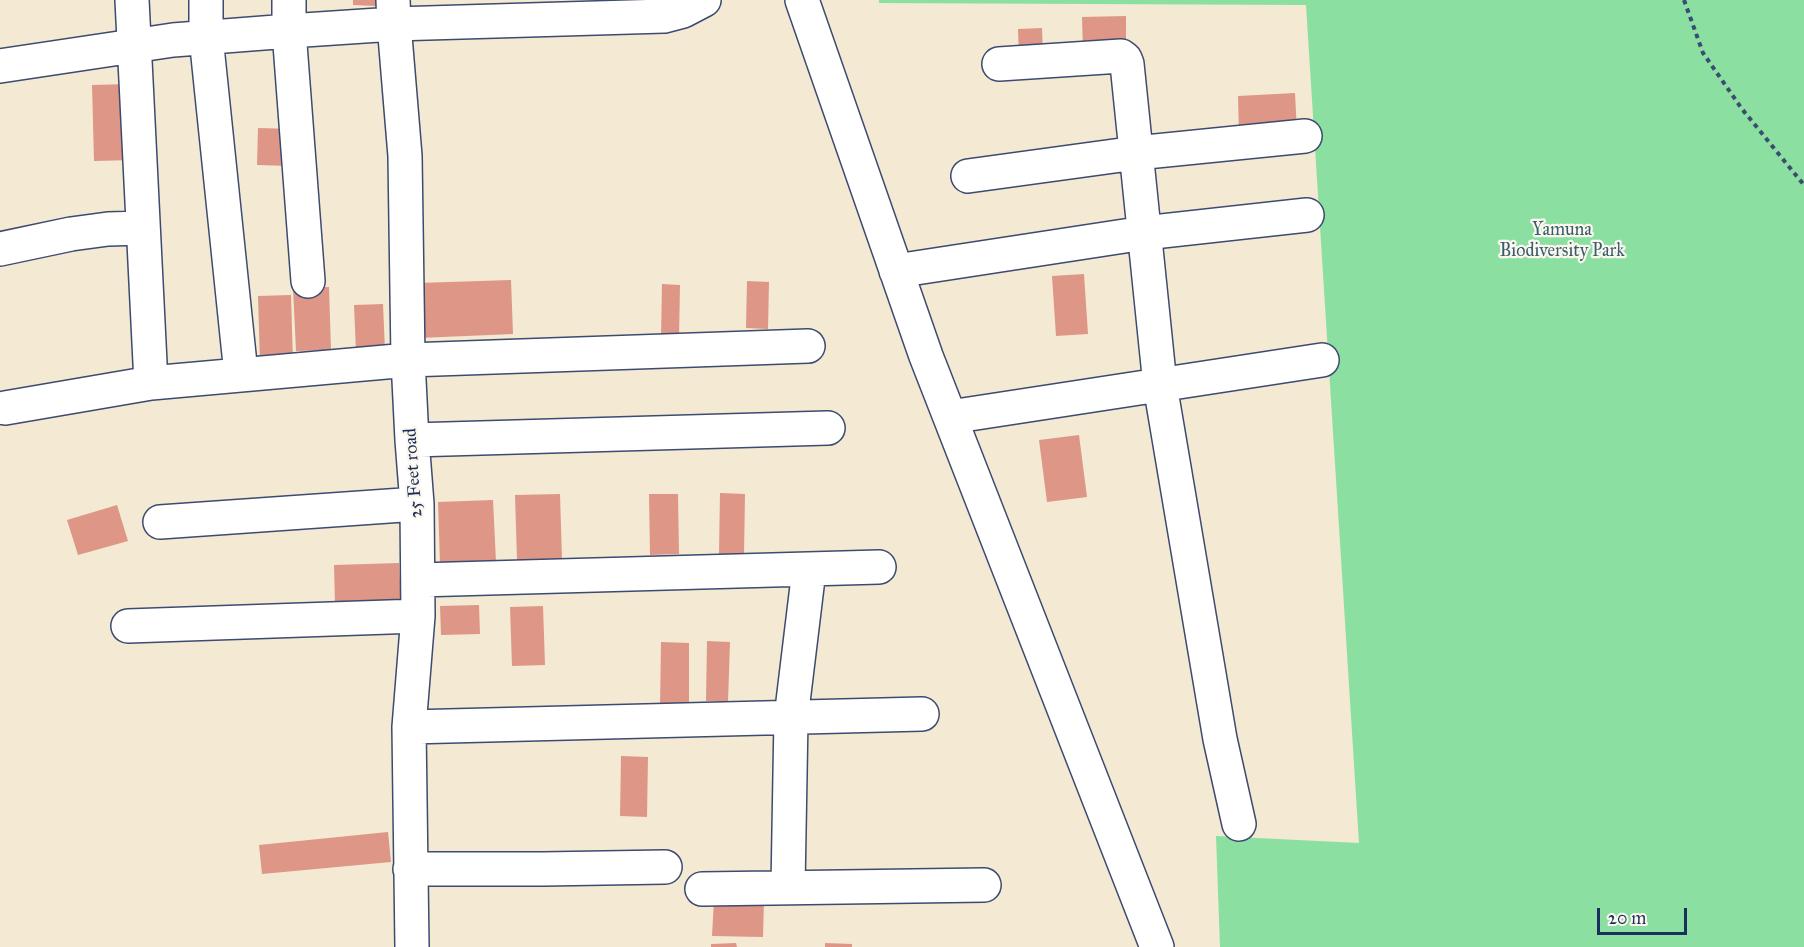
<!DOCTYPE html>
<style>
body{margin:0}
#map{position:relative;width:1804px;height:947px;overflow:hidden;background:#f4e9d2;font-family:"IM FELL Great Primer",serif}
canvas{display:block}
.scale{position:absolute;left:1597px;top:908px;width:90px;height:27px;box-sizing:border-box;border:3px solid #1b2f5e;border-top:0;padding-left:8px;font-size:18px;line-height:21px;white-space:nowrap;color:#1b2f5e;-webkit-text-stroke:4px #fbf7ec;paint-order:stroke}
</style>
<div id="map">
<canvas width="1804" height="947"></canvas>
<div class="scale">20 m</div>
</div>
<script>
const ctx = document.querySelector('canvas').getContext('2d');
ctx.lineJoin = 'round';
function paint(path, color) {
  ctx.fillStyle = color;
  ctx.fill(path, 'evenodd');
}
function shape(rows) {
  const path = new Path2D();
  for (const r of rows) {
    path.moveTo(r[0], r[1]);
    for (let i = 2; i < r.length; i += 2) path.lineTo(r[i], r[i + 1]);
  }
  return path;
}
function strokePath(path, color, width, dash) {
  ctx.strokeStyle = color;
  ctx.lineWidth = width;
  ctx.lineCap = dash ? 'butt' : 'round';
  ctx.setLineDash(dash || []);
  ctx.stroke(path);
}
function write(font, color, halo, rows, align = 'center') {
  ctx.font = font + ' "IM FELL Great Primer",serif';
  ctx.lineWidth = 4.5;
  ctx.setLineDash([]);
  ctx.textBaseline = 'middle';
  ctx.strokeStyle = halo;
  ctx.fillStyle = color;
  for (const [text, x, y, turn = 0] of rows) {
    ctx.save();
    ctx.translate(x, y);
    ctx.rotate((+turn || 0) * Math.PI / 180);
    ctx.textAlign = isNaN(turn) ? turn : align;
    if (halo) ctx.strokeText(text, 0, 0);
    ctx.fillText(text, 0, 0);
    ctx.restore();
  }
}
paint(shape([
 [879,0,1804,0,1804,947,1220,947,1216,836,1359,843,1306,5,879,3]
]), '#8adfa1');
paint(shape([
 [353,0,376,0,376,6,353,5],
 [1126,16,1126,43,1083,52,1082,17],
 [1042,28,1043,56,1019,57,1018,29],
 [131,84,133,160,94,161,92,85],
 [1295,93,1297,132,1239,134,1238,96],
 [258,128,293,129,292,166,257,165],
 [1084,274,1088,334,1056,336,1052,276],
 [511,280,513,334,419,338,418,283],
 [747,281,769,282,768,329,746,328],
 [662,284,680,285,679,338,661,338],
 [329,287,331,350,296,351,293,288],
 [291,295,293,361,260,363,258,296],
 [383,304,385,351,356,352,354,305],
 [1079,435,1087,497,1047,502,1039,440],
 [720,493,745,494,744,555,719,554],
 [560,494,562,559,517,560,515,495],
 [649,494,678,494,679,554,650,555],
 [493,500,496,562,440,564,438,502],
 [117,505,128,541,78,555,67,520],
 [399,563,401,603,335,605,334,565],
 [479,605,480,634,441,635,440,606],
 [543,606,545,665,512,666,510,607],
 [707,641,730,642,728,702,706,701],
 [661,642,689,643,689,707,660,707],
 [621,756,648,757,647,817,620,816],
 [388,832,391,862,262,874,259,845],
 [714,899,764,900,763,937,712,936],
 [736,943,737,947,711,947,711,944],
 [825,943,852,944,852,947,825,947]
]), '#de9687');
const minor = shape([
 [132,0,151,383],
 [206,0,206,37,241,374],
 [289,0,289,31,308,281],
 [393,0,394,24,405,156,408,360,412,440,417,504,418,616,409,727,412,947],
 [802,0,926,356,1157,947],
 [999,64,1121,56,1125,59,1127,64,1160,385,1220,739,1239,824],
 [0,66,173,40,289,31,394,24,664,16,683,11,704,0],
 [968,176,1136,153,1305,136],
 [0,249,71,234,108,229,143,228],
 [896,271,1144,233,1307,215],
 [5,408,151,383,408,360,808,346],
 [950,417,1322,360],
 [412,440,828,428],
 [160,522,417,504],
 [418,580,879,567],
 [128,626,418,616],
 [409,727,922,714],
 [410,869,543,869,665,867],
 [788,887,791,718,809,570],
 [702,889,984,885]
]);
strokePath(minor, '#3c4b6f', 36);
strokePath(shape([
 [1684,0,1703,53,1742,109,1804,185]
]), '#3c4b6f', 4, [4.5, 4.5]);
strokePath(minor, '#fff', 33);
write('18px', '#375b6f', '#fbf7ec', [
 ["Yamuna",1562,231],
 ["Biodiversity Park",1562,252]
]);
write('18px', '#1b2f5e', '#fbf7ec', [
 ["25 Feet road",414,473,-94]
]);
</script>
